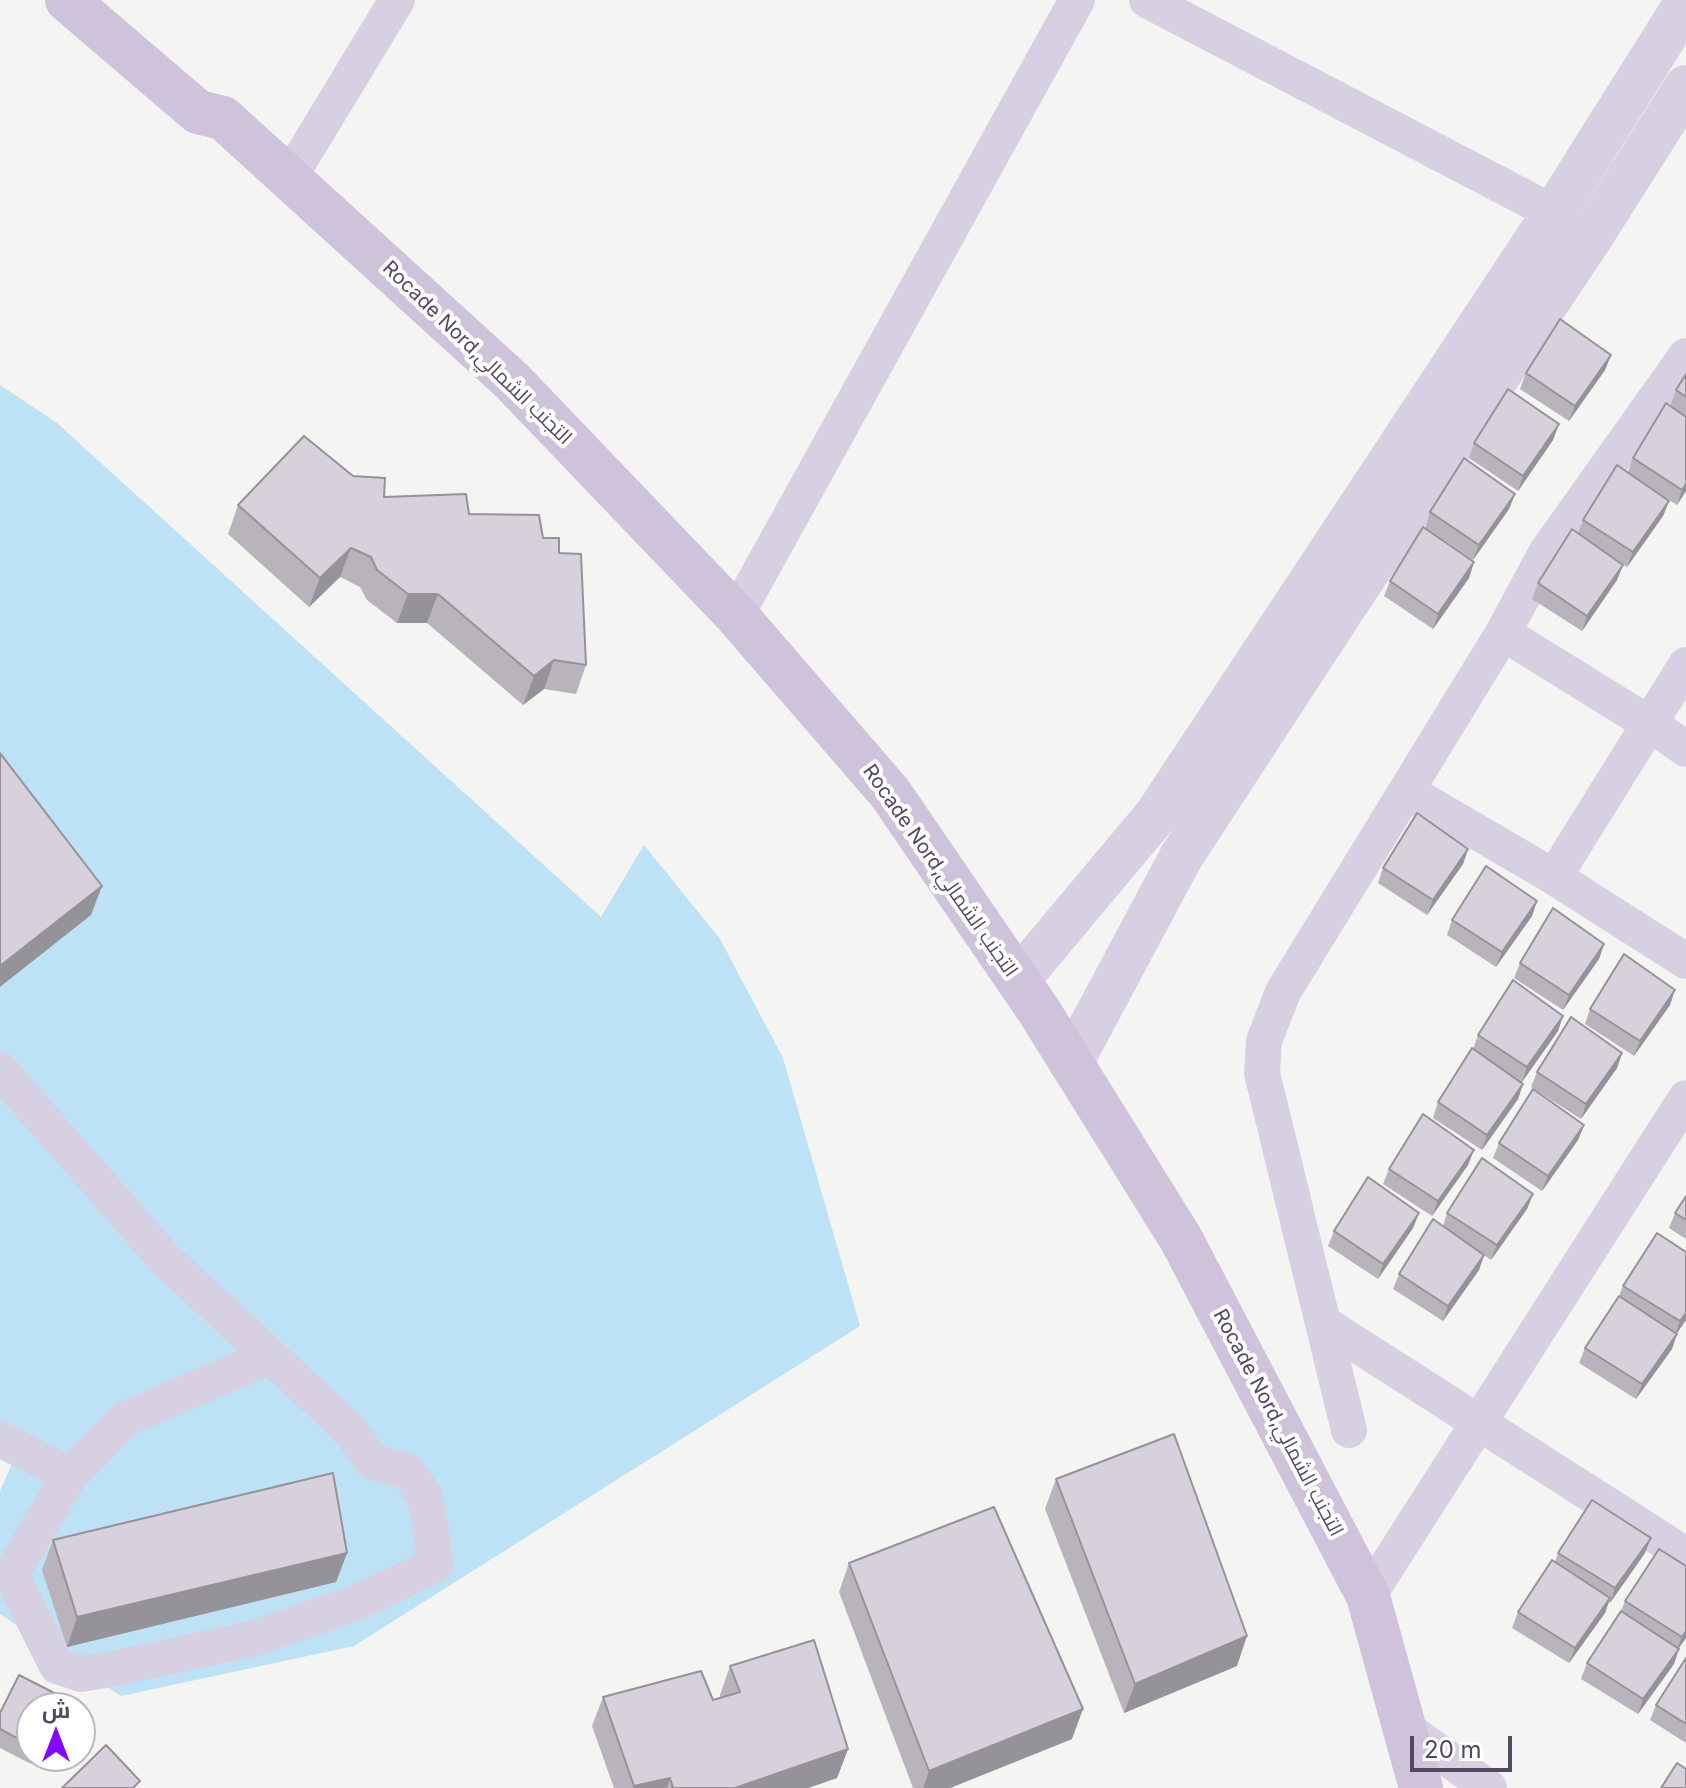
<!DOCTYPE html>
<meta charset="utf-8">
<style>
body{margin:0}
#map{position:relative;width:1686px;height:1788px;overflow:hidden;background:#f4f4f2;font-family:Inter,Cairo,sans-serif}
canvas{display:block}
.north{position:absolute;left:16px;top:1692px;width:80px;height:80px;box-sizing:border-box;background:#fff;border:2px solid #bab5c0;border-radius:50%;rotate:0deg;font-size:22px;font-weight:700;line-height:32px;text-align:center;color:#534762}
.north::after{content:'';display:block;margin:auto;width:28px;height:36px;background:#8406fb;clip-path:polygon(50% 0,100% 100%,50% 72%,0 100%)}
.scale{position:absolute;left:1410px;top:1736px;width:102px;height:36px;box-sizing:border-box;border:4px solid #534762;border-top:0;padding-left:10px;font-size:24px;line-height:28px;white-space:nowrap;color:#534762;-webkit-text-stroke:6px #fff;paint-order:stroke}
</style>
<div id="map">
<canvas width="1686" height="1788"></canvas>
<div class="north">ش</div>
<div class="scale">20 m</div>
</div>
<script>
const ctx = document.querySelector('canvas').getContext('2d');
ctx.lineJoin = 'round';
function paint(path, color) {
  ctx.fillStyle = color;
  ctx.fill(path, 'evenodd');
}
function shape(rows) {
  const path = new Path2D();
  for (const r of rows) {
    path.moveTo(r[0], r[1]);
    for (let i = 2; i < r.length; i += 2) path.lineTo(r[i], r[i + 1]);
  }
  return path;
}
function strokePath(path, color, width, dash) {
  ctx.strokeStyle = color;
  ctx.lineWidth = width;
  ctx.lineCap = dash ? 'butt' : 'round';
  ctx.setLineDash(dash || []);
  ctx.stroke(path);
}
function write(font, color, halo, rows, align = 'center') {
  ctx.font = font + ' Inter,Cairo,sans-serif';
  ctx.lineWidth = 8;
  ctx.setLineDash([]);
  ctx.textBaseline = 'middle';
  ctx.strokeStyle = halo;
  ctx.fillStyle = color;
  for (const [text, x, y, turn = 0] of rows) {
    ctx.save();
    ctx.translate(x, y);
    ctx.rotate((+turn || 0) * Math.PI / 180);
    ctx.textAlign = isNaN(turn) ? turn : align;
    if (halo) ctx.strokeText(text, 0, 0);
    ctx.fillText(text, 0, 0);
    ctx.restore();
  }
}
paint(shape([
 [0,385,57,423,601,917,644,845,720,939,783,1058,860,1326,354,1646,121,1696,0,1614,0,1491,15,1457,0,1450]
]), '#bde2f5');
strokePath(shape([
 [1147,0,1554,213,1576,227],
 [289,178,397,0],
 [736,615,1077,0],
 [1503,633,1650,724,1686,749],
 [1686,665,1554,877,1686,961],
 [1407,791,1554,877],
 [0,1070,164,1258,270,1356,348,1428,373,1462,407,1471,425,1496,431,1530,435,1565,358,1602,255,1638,112,1669,81,1674,57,1666,11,1574,70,1475,125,1419,270,1356],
 [1323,1323,1686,1555],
 [1349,1430,1262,1073,1264,1041,1283,992,1503,633,1546,553,1686,356],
 [0,1439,70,1475],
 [1368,1596,1686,1098],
 [1405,1728,1489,1788]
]), '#d7d0e3', 36);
strokePath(shape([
 [1018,980,1157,814,1554,213,1686,3],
 [1071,1063,1181,857,1354,592,1591,237,1686,87]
]), '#d7d0e3', 44);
strokePath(shape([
 [67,0,198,112,223,118,512,381,736,615,890,793,1039,1011,1181,1239,1368,1596,1421,1788]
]), '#cfc3dc', 44);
paint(shape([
 [1611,355,1605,370,1569,421,1520,389,1526,373],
 [1686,374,1686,416,1670,406,1676,390],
 [1686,417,1686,491,1677,505,1644,484,1669,501,1663,516,1627,567,1619,562,1623,565,1617,580,1582,631,1532,599,1538,583,1578,533,1583,520,1628,472,1633,458],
 [1559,424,1553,440,1518,491,1469,458,1474,443],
 [353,476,384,497,469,514,559,553,586,665,576,694,544,689,523,705,427,623,397,623,367,600,360,587,340,577,309,607,228,534,238,505],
 [1515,494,1509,509,1473,560,1427,529,1474,562,1469,578,1433,629,1384,596,1390,581,1425,528,1430,512],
 [1468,849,1463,864,1427,915,1378,883,1383,868],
 [1537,901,1532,916,1496,967,1447,935,1452,920],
 [1604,944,1599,959,1563,1010,1514,978,1520,963],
 [1670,1005,1634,1056,1585,1024,1590,1009],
 [1563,1016,1558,1031,1522,1082,1523,1084,1518,1099,1482,1150,1433,1118,1438,1102,1473,1049,1478,1035],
 [1622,1053,1617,1068,1581,1119,1531,1087,1537,1072],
 [1584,1125,1578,1140,1542,1191,1493,1158,1499,1143],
 [1468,1165,1432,1216,1383,1184,1389,1169],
 [1533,1194,1527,1209,1491,1260,1484,1255,1479,1270,1443,1321,1393,1289,1399,1274,1443,1226,1447,1213],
 [1686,1196,1686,1239,1669,1228,1675,1213],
 [1419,1213,1413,1228,1378,1279,1328,1246,1334,1231],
 [1623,1286,1686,1320,1677,1333,1672,1349,1636,1399,1579,1363,1585,1348,1619,1296],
 [1056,1479,1237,1666,1124,1713,1045,1509],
 [53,1540,347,1553,336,1582,67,1647,42,1570],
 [1558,1553,1645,1553,1610,1603,1609,1602,1605,1613,1569,1663,1512,1628,1518,1612,1555,1562],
 [849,1563,1072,1739,950,1788,913,1788,839,1592],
 [1625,1601,1686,1638,1679,1648,1674,1664,1638,1714,1581,1679,1587,1663,1621,1611],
 [1686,1658,1686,1743,1650,1720,1656,1705],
 [730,1666,848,1749,837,1778,808,1788,614,1788,592,1726,603,1697,713,1700,720,1698,720,1695],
 [32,1708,32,1756,36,1756,31,1764,0,1748,0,1713]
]), '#b9b4bc');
paint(shape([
 [1611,355,1605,370,1569,421,1575,406],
 [1559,424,1553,440,1518,491,1523,476],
 [1686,484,1686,491,1677,505,1682,490],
 [1515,494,1509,509,1473,560,1479,545],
 [1669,501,1663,516,1627,567,1633,552],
 [351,548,340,577,309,607,320,578],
 [1474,562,1469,578,1433,629,1438,614],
 [1623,565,1617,580,1582,631,1587,616],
 [408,594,438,594,427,623,397,623],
 [554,660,544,689,523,705,534,676],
 [1468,849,1463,864,1427,915,1433,900],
 [102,886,91,915,0,987,0,966],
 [1537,901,1532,916,1496,967,1502,952],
 [1604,944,1599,959,1563,1010,1569,995],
 [1675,990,1670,1005,1634,1056,1640,1041],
 [1563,1016,1558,1031,1522,1082,1527,1067],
 [1622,1053,1617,1068,1581,1119,1586,1104],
 [1523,1084,1518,1099,1482,1150,1487,1135],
 [1584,1125,1578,1140,1542,1191,1548,1176],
 [1474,1150,1468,1165,1432,1216,1438,1201],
 [1533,1194,1527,1209,1491,1260,1497,1245],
 [1419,1213,1413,1228,1378,1279,1383,1264],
 [1484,1255,1479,1270,1443,1321,1448,1306],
 [1686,1313,1686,1320,1675,1336,1680,1321],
 [1677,1334,1672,1349,1636,1399,1642,1384],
 [1651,1538,1645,1553,1610,1603,1615,1588],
 [347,1553,336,1582,67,1647,77,1617],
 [1610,1598,1605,1613,1569,1663,1575,1648],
 [1686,1631,1686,1638,1676,1652,1682,1637],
 [1247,1636,1237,1666,1124,1713,1135,1684],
 [1679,1649,1674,1664,1638,1714,1643,1699],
 [1083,1709,1072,1739,950,1788,923,1788,929,1771],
 [848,1749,837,1778,808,1788,735,1788],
 [670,1778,667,1788,633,1788,634,1786]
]), '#969299');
const building = shape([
 [1560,319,1611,355,1575,406,1526,373,1560,319],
 [1686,374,1686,397,1676,390,1686,374],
 [1508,389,1559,424,1523,476,1474,443,1508,389],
 [1666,403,1686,417,1686,484,1682,490,1633,458,1666,403],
 [304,436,353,476,385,478,384,497,466,494,469,514,539,515,543,538,559,538,559,553,581,554,586,665,554,660,534,676,438,594,408,594,377,570,371,557,351,548,320,578,238,505,304,436],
 [1464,458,1515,494,1479,545,1430,512,1464,458],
 [1617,465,1669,501,1633,552,1583,520,1617,465],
 [1423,527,1474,562,1438,614,1390,581,1423,527],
 [1572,529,1623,565,1587,616,1538,583,1572,529],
 [0,753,102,886,0,966,0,753],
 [1417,813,1468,849,1433,900,1383,868,1417,813],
 [1486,866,1537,901,1502,952,1452,920,1486,866],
 [1553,908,1604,944,1569,995,1520,963,1553,908],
 [1624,954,1675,990,1640,1041,1590,1009,1624,954],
 [1513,980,1563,1016,1527,1067,1478,1035,1513,980],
 [1571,1017,1622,1053,1586,1104,1537,1072,1571,1017],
 [1472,1048,1523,1084,1487,1135,1438,1102,1472,1048],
 [1533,1089,1584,1125,1548,1176,1499,1143,1533,1089],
 [1423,1114,1474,1150,1438,1201,1389,1169,1423,1114],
 [1482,1158,1533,1194,1497,1245,1447,1213,1482,1158],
 [1368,1177,1419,1213,1383,1264,1334,1231,1368,1177],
 [1686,1196,1686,1220,1675,1213,1686,1196],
 [1433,1219,1484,1255,1448,1306,1399,1274,1433,1219],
 [1657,1233,1686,1252,1686,1313,1680,1321,1623,1286,1657,1233],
 [1619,1296,1677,1334,1642,1384,1585,1348,1619,1296],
 [1174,1434,1247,1636,1135,1684,1056,1479,1174,1434],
 [333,1473,347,1553,77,1617,53,1540,333,1473],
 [1592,1500,1651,1538,1615,1588,1558,1553,1592,1500],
 [994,1507,1083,1709,929,1771,849,1563,994,1507],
 [1659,1549,1686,1566,1686,1631,1682,1637,1625,1601,1659,1549],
 [1552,1560,1610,1598,1575,1648,1518,1612,1552,1560],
 [1621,1611,1679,1649,1643,1699,1587,1663,1621,1611],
 [814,1640,848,1749,735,1788,673,1788,670,1778,634,1786,603,1697,701,1671,713,1700,740,1692,730,1666,814,1640],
 [1686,1658,1686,1724,1656,1705,1686,1658],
 [19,1675,66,1699,61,1708,32,1708,32,1746,0,1729,0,1713,19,1675],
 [106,1745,140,1781,133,1788,62,1788,106,1745],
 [1677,1763,1686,1769,1686,1788,1661,1788,1677,1763]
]);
paint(building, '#d7d1db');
strokePath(building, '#969299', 2);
write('20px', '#534762', '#fff', [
 ["Rocade Nord,التجنب الشمالي",477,353,44],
 ["Rocade Nord,التجنب الشمالي",940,871,55],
 ["Rocade Nord,التجنب الشمالي",1278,1423,62]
]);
</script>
